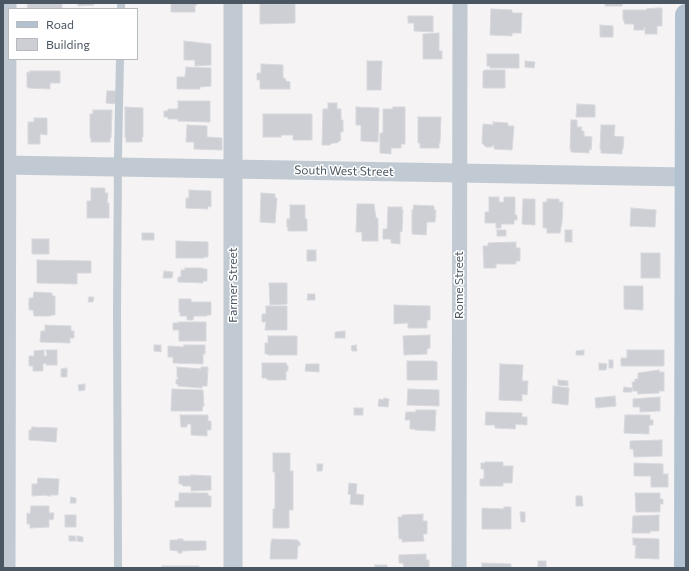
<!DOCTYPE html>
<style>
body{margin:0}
#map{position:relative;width:689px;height:571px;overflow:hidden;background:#f5f3f3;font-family:Commissioner,sans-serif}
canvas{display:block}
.frame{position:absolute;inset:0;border:4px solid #4a5661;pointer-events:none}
.legend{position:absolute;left:8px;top:8px;width:130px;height:52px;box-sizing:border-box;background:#fff;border:1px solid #b7bbc0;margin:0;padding:5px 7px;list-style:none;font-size:12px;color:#4a5661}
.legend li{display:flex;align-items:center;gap:8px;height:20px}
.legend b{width:20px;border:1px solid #b7bbc0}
</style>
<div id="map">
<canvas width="689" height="571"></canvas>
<div class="frame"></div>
<ul class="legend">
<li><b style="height:5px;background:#b3c2d1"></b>Road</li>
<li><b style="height:11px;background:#cdcfd5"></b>Building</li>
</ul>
</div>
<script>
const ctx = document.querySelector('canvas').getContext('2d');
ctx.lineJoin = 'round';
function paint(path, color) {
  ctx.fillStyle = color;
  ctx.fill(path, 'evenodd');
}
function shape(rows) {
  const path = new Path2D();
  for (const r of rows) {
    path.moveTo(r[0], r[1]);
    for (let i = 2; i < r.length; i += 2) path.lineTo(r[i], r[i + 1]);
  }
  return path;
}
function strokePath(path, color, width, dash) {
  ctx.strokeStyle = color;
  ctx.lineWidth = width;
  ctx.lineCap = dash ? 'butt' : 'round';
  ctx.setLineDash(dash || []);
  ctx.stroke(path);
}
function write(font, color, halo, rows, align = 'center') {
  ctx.font = font + ' Commissioner,sans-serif';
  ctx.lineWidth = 3;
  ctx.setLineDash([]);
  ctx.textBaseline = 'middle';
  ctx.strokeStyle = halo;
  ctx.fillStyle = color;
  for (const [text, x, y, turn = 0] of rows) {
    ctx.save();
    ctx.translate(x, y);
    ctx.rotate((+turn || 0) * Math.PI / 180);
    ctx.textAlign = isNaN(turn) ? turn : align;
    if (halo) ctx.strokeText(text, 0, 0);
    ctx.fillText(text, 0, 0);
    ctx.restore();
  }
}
const building = shape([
 [28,3,62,3,62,9,27,9,28,3],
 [78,3,94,3,94,5,78,6,78,3],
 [171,3,197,3,197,5,195,5,195,12,171,12,171,3],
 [605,3,622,3,622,6,605,6,605,3],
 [260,4,295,4,295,23,260,24,260,4],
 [657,8,662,8,662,26,657,26,657,34,645,34,645,27,644,27,644,30,634,30,634,24,625,24,623,19,623,10,646,10,646,9,657,8],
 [491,9,512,10,512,13,522,13,521,33,512,33,512,36,490,35,491,9],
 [408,16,433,16,433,32,414,31,414,23,408,23,408,16],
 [600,25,613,26,613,37,600,37,600,25],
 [439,33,439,51,442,51,442,59,423,59,423,34,439,33],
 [184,41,211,44,211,65,195,66,195,60,184,60,184,41],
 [487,54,519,54,519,68,490,68,490,66,487,66,487,54],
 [367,61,382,61,381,90,367,90,367,61],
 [525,61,535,62,534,68,525,67,525,61],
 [261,64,283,65,283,78,285,78,286,81,290,82,290,89,260,89,260,80,257,80,257,73,261,73,261,64],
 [186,67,211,68,211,86,200,87,200,89,177,89,177,77,185,77,186,67],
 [486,70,505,70,505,88,483,88,483,71,486,70],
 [30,71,60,71,60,83,50,83,50,89,29,88,27,87,27,72,30,73,30,71],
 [107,91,117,91,117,104,106,103,107,91],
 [178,101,210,101,210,122,178,121,178,119,168,119,168,117,164,117,164,111,168,111,168,109,178,109,178,101],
 [328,103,337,103,337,109,341,109,341,120,343,120,343,132,340,132,341,140,337,143,332,143,330,145,322,145,323,109,328,109,328,103],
 [577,104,595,105,595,117,576,117,577,104],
 [125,107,143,108,143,137,142,137,142,142,126,142,126,137,125,138,125,107],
 [356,107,379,108,378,142,361,141,361,125,356,125,356,107],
 [393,107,405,107,405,144,401,144,401,148,391,148,391,154,380,153,380,133,383,133,383,109,393,109,393,107],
 [93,110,112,110,111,138,110,138,110,142,91,142,91,138,90,138,90,114,93,114,93,110],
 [263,114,312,114,312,140,293,140,293,135,281,135,281,137,263,137,263,114],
 [418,117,441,117,440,143,439,143,439,148,420,148,420,143,418,143,418,117],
 [34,118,47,118,47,135,40,134,40,144,28,144,28,122,34,122,34,118],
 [571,120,577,120,577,127,582,127,581,131,584,131,584,136,592,137,591,150,589,149,589,153,571,152,571,149,570,149,571,120],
 [493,122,508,123,508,126,514,126,512,150,494,149,494,145,491,147,486,147,482,143,483,124,493,125,493,122],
 [187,125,207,126,207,137,222,138,222,150,194,149,194,142,186,142,187,125],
 [601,125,615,125,614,136,624,137,623,149,622,149,622,154,601,153,601,149,600,149,601,125],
 [91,188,105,188,105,193,108,193,107,203,109,203,109,218,87,218,87,201,91,201,91,188],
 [189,190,211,191,211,207,208,206,208,209,186,208,186,198,189,198,189,190],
 [261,193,275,194,275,198,277,198,275,223,260,222,261,193],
 [489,197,499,197,499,202,504,202,504,197,515,197,515,215,517,215,517,220,514,220,514,224,501,224,501,228,496,228,496,223,485,223,485,212,489,212,489,197],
 [523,199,535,199,535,225,522,224,523,199],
 [547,199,559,199,559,202,563,202,562,222,560,233,547,233,547,228,543,228,543,202,547,202,547,199],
 [357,204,374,204,376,218,378,218,378,241,362,241,362,232,356,232,357,204],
 [290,205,305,205,305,219,307,219,307,231,288,231,288,227,287,227,287,219,290,219,290,205],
 [414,205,434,206,434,210,436,210,435,222,427,222,426,235,412,234,412,210,413,210,414,205],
 [388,207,402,207,402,210,403,209,402,232,400,231,400,244,391,243,391,239,383,239,383,229,387,229,388,207],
 [631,208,656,210,655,227,630,226,631,208],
 [497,230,506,230,506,236,497,236,497,230],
 [565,230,572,230,572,242,565,242,565,230],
 [142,233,154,233,154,240,142,240,142,233],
 [32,239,49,239,49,254,32,254,32,239],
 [176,241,208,242,208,257,204,257,204,258,176,258,176,241],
 [516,242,516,248,520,248,520,261,516,261,516,264,496,264,496,268,484,268,483,246,488,246,488,243,516,242],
 [307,250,316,250,316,261,307,261,307,250],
 [641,253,660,253,660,278,641,278,641,253],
 [37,260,91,261,91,273,77,273,77,284,37,283,37,260],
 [185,268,203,268,203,269,207,269,207,281,203,281,203,283,178,282,178,277,181,277,181,270,185,270,185,268],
 [164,271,173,272,172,278,163,278,164,271],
 [269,283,287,283,287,304,270,305,269,283],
 [624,286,643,286,643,310,624,309,624,286],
 [34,292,52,293,52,296,55,296,55,315,51,315,51,316,34,316,33,310,29,310,29,298,33,298,34,292],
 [308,294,315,294,315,300,307,300,308,294],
 [89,297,94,297,93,302,88,302,89,297],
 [179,299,191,299,191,302,211,302,211,315,207,315,207,316,194,316,193,320,187,320,187,316,180,316,180,312,179,312,179,299],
 [394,305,430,306,430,320,427,320,427,328,408,328,408,323,394,324,394,305],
 [266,306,287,306,287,330,265,330,266,322,262,322,262,314,266,314,266,306],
 [178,322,206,322,206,341,179,341,179,330,173,330,173,323,179,323,178,322],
 [45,325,71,326,71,331,74,331,74,338,70,338,70,343,40,342,41,331,45,331,45,325],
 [345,331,345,338,335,338,335,332,345,331],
 [430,335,430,348,427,349,427,354,404,355,403,336,430,335],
 [268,336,297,336,297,355,268,355,268,354,265,354,265,343,268,343,268,336],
 [154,345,161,345,161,352,154,351,154,345],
 [184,345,205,345,205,354,203,354,203,364,173,363,173,357,168,357,168,346,184,347,184,345],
 [356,345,357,351,352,351,351,346,356,345],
 [44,350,44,356,47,356,46,350,57,350,57,365,46,365,46,363,43,364,43,371,33,371,33,366,29,366,29,356,34,356,34,351,44,350],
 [584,350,584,355,576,355,576,351,584,350],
 [627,350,664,350,664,366,621,366,621,358,627,358,627,350],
 [609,360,613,360,613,368,609,368,609,360],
 [407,361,434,361,437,362,437,380,407,380,407,361],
 [262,363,286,363,287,366,288,366,288,371,286,371,286,380,267,380,267,378,262,378,262,363],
 [599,363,607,364,606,370,599,370,599,363],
 [306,364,319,364,319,372,305,371,306,364],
 [500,364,523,365,522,381,528,381,527,395,522,394,522,401,499,400,500,364],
 [177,367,201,369,201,367,208,367,207,386,202,386,202,388,178,386,178,384,176,384,176,379,178,380,178,377,177,377,177,367],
 [67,368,67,377,61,377,61,369,67,368],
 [659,370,659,372,664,372,664,391,659,391,659,393,638,394,637,391,633,391,632,382,635,382,635,379,638,379,638,373,659,370],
 [558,380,568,381,568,386,558,385,558,380],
 [85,384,85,390,79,391,78,385,85,384],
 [553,386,569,388,568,405,552,403,553,386],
 [624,387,632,388,632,392,623,392,624,387],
 [172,389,203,390,204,406,203,406,202,411,171,411,172,389],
 [408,389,439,390,439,406,407,405,408,389],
 [615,396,616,406,596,408,595,398,615,396],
 [660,397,660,411,640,412,640,407,633,407,633,399,660,397],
 [384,398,389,399,388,407,378,406,379,399,384,400,384,398],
 [354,408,363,408,363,415,354,415,354,408],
 [416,410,436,410,435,431,415,430,415,429,410,429,410,420,405,420,406,412,416,412,416,410],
 [486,412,522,413,522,417,527,417,527,425,516,424,515,429,495,428,495,425,485,425,486,412],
 [180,415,208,415,208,421,211,421,211,430,207,430,207,436,191,435,191,424,187,424,187,427,181,427,180,415],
 [625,415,650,415,650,420,653,420,653,425,649,425,649,434,624,433,625,415],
 [32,427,57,428,56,442,29,440,29,430,31,430,32,427],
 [662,440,662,456,634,457,633,449,630,449,630,441,662,440],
 [273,453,290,453,290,471,293,471,293,510,289,510,289,528,273,528,273,509,275,509,275,472,273,472,273,453],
 [485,462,503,462,503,466,513,466,512,483,503,483,503,486,480,486,480,479,484,479,484,469,481,469,481,463,485,463,485,462],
 [634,463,663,464,663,474,668,474,668,487,651,487,651,476,634,476,634,463],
 [317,464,323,464,322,471,317,471,317,464],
 [191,475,211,476,211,490,191,491,191,486,183,486,182,484,179,484,179,476,191,476,191,475],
 [38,478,59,479,58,495,50,495,51,496,47,496,47,495,32,496,32,484,37,484,38,478],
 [349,483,357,484,356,494,364,495,363,505,350,504,351,495,348,494,349,483],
 [179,493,208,493,208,496,211,496,211,507,175,507,175,501,179,501,179,493],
 [635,493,660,493,660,499,663,499,663,504,660,504,660,512,636,512,635,493],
 [576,496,582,496,583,506,576,506,576,496],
 [71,497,76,498,76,503,70,503,71,497],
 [31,506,49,506,49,513,54,513,53,520,49,519,49,527,30,528,30,524,27,524,27,513,30,514,31,506],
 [504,507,511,507,511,529,482,529,482,508,504,509,504,507],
 [520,512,525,512,525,522,521,522,520,512],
 [423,514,423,521,427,521,427,534,423,534,424,541,402,542,402,539,399,539,398,517,402,517,402,515,423,514],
 [65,515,76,515,76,527,65,527,65,515],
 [659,515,659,531,650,531,650,533,632,533,633,516,659,515],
 [69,536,75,536,76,541,69,541,69,536],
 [77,536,83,537,83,542,77,541,77,536],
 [633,538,659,539,659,559,635,558,636,545,633,545,633,538],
 [178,539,183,539,183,541,206,541,206,550,182,551,182,553,178,553,178,551,170,550,170,540,178,540,178,539],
 [272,539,298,540,298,542,300,542,300,546,298,545,297,559,270,559,271,541,272,541,272,539],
 [426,554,426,560,429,560,429,568,404,568,403,563,399,563,399,555,426,554],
 [538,561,546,561,546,567,538,567,538,561],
 [482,563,511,564,511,568,482,568,482,563],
 [375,565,387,565,387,568,375,568,375,565],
 [162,566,199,566,199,568,162,568,162,566]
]);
paint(building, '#cdcfd5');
strokePath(building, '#d7d9de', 1);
strokePath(shape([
 [121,3,121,9],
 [118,568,117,312,118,154,120,59]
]), '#c1cad2', 8);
strokePath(shape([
 [8,568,9,3],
 [459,568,460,3]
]), '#c1cad2', 15);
strokePath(shape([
 [233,3,233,568],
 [3,165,686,177]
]), '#c1cad2', 19);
strokePath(shape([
 [685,568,686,15]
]), '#b3c2d1', 22);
write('12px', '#4a5661', '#fff', [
 ["South West Street",344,171,1],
 ["Farmer Street",233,285,-90],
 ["Rome Street",459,285,-90]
]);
</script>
